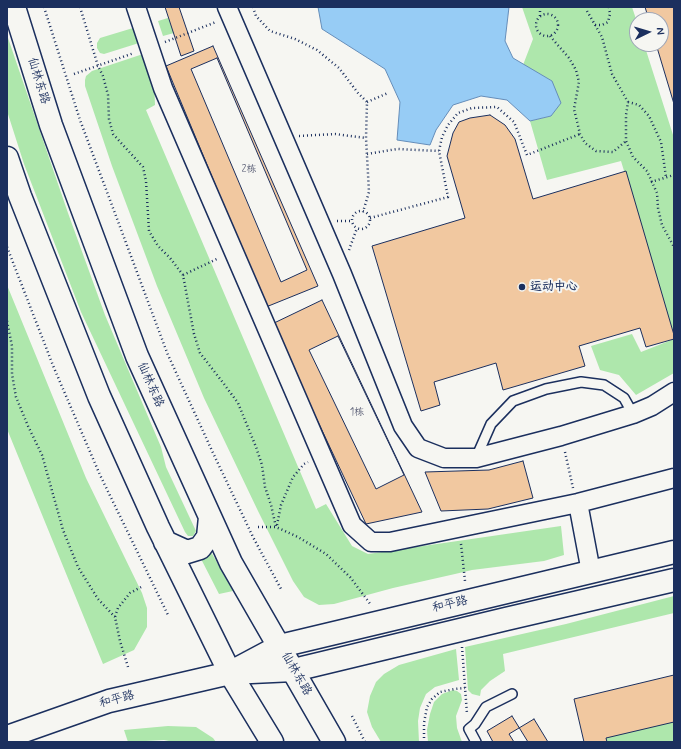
<!DOCTYPE html>
<meta charset="utf-8">
<style>
body{margin:0}
#map{position:relative;width:681px;height:749px;overflow:hidden;background:#f6f6f2;font-family:Mynerve,sans-serif}
canvas{display:block}
.frame{position:absolute;inset:0;border:8px solid #1b2f5e;pointer-events:none}
.north{position:absolute;left:629px;top:12px;width:40px;height:40px;box-sizing:border-box;background:#f6f6f2;border:1px solid #9ea6b7;border-radius:50%;rotate:85deg;font-size:11px;font-weight:700;line-height:16px;text-align:center;color:#1b2f5e}
.north::after{content:'';display:block;margin:auto;width:14px;height:18px;background:#1b2f5e;clip-path:polygon(50% 0,100% 100%,50% 72%,0 100%)}
</style>
<div id="map">
<canvas width="681" height="749"></canvas>
<div class="frame"></div>
<div class="north">N</div>
</div>
<script>
const ctx = document.querySelector('canvas').getContext('2d');
ctx.lineJoin = 'round';
function paint(path, color) {
  ctx.fillStyle = color;
  ctx.fill(path, 'evenodd');
}
function shape(rows) {
  const path = new Path2D();
  for (const r of rows) {
    if (r.length === 3) {
      path.moveTo(r[0] + r[2], r[1]);
      path.arc(r[0], r[1], r[2], 0, 2 * Math.PI);
      continue;
    }
    path.moveTo(r[0], r[1]);
    for (let i = 2; i < r.length; i += 2) path.lineTo(r[i], r[i + 1]);
  }
  return path;
}
function strokePath(path, color, width, dash) {
  ctx.strokeStyle = color;
  ctx.lineWidth = width;
  ctx.lineCap = dash ? 'butt' : 'round';
  ctx.setLineDash(dash || []);
  ctx.stroke(path);
}
function write(font, color, halo, rows, align = 'center') {
  ctx.font = font + ' Mynerve,"LXGW WenKai TC",sans-serif';
  ctx.lineWidth = 4;
  ctx.setLineDash([]);
  ctx.textBaseline = 'middle';
  ctx.strokeStyle = halo;
  ctx.fillStyle = color;
  for (const [text, x, y, turn = 0] of rows) {
    ctx.save();
    ctx.translate(x, y);
    ctx.rotate((+turn || 0) * Math.PI / 180);
    ctx.textAlign = isNaN(turn) ? turn : align;
    if (halo) ctx.strokeText(text, 0, 0);
    ctx.fillText(text, 0, 0);
    ctx.restore();
  }
}
paint(shape([
 [522,7,632,7,637,22,637,44,644,44,674,138,674,335,621,161,547,180,530,121,551,116,552,81,523,65,533,39],
 [168,18,174,33,163,36,158,21],
 [133,28,138,28,139,43,104,54,100,53,97,48,97,43,100,38],
 [7,35,68,213,105,315,161,447,166,467,196,531,193,536,188,536,185,532,81,312,24,164,7,111],
 [146,53,154,78,155,105,146,110,316,509,326,504,352,546,368,554,561,526,564,555,544,561,472,570,455,574,393,588,334,604,319,605,304,597,293,581,258,511,204,398,157,286,112,166,85,86,85,80,86,76,92,71],
 [7,285,86,478,142,593,147,608,147,627,134,650,103,664,7,429],
 [632,334,641,352,674,339,674,373,636,395,619,375,600,370,591,346],
 [210,550,233,591,219,594,199,555],
 [674,596,674,613,503,654,505,671,490,681,481,690,480,696,472,694,468,690,465,647,566,624],
 [456,649,459,680,435,687,426,694,420,708,418,721,419,742,381,742,372,727,367,712,370,696,376,682,384,674,399,665],
 [453,690,457,691,461,694,462,700,456,716,457,728,462,742,428,742,427,730,430,714,434,702,442,694],
 [674,707,674,742,595,742],
 [168,726,196,727,213,738,216,742,174,742,164,740,128,742,124,730]
]), '#aee7ac');
const water = shape([
 [318,7,509,7,505,41,513,58,552,81,561,103,551,116,530,121,507,100,481,96,453,105,436,130,430,145,397,140,400,102,385,69,322,29,318,7]
]);
paint(water, '#97ccf5');
strokePath(water, '#658db9', 1);
const building = shape([
 [165,7,179,7,194,51,181,56,165,7],
 [645,7,674,7,674,104,656,44,661,44,661,20,649,20,645,7],
 [213,46,318,286,266,307,166,66,213,46],
 [217,58,307,270,281,282,191,69,217,58],
 [490,115,505,125,515,139,533,199,626,171,674,335,674,339,646,347,640,328,579,346,585,366,503,390,496,363,434,382,440,405,421,411,372,246,465,218,447,156,453,133,459,122,470,118,490,115],
 [322,300,422,512,366,524,272,324,322,300],
 [338,336,404,475,376,489,309,350,338,336],
 [523,461,533,498,488,509,441,511,425,472,489,470,523,461],
 [674,675,674,722,606,738,607,742,584,742,574,699,674,675],
 [512,716,528,742,493,742,487,731,512,716],
 [534,719,548,742,514,742,509,734,534,719]
]);
paint(building, '#f1c8a0');
strokePath(building, '#1b2f5e', 1);
const lane = shape([
 [476,458,491,424,513,401,546,389,581,382,604,385,624,398,633,414],
 [476,742,469,729,475,724,486,707,512,694]
]);
const street = shape([
 [136,7,163,88,352,525,371,542,390,542,578,503,674,478],
 [227,7,342,274,403,426,418,448,444,458,476,458,561,436,633,414,652,406,674,392],
 [578,503,591,572]
]);
const secondary = shape([
 [235,670,280,646,674,552],
 [7,737,109,701,230,673,294,670,506,619,674,580]
]);
const primary = shape([
 [14,7,51,125,137,356,231,563,334,742],
 [7,158,20,196,99,396,158,527,230,673,272,742],
 [165,542,187,552,200,548,208,537,210,517]
]);
strokePath(lane, '#1b2f5e', 12);
strokePath(street, '#1b2f5e', 21);
strokePath(secondary, '#1b2f5e', 25);
strokePath(primary, '#1b2f5e', 25);
strokePath(shape([
 [44,7,80,120,168,355,214,455,253,537,281,589],
 [80,7,98,66,103,76,108,95,109,119,113,134,143,167,146,181,149,231,158,246,170,258,183,275,194,334,200,353,224,384,238,403,256,447,262,465,265,487,271,505,276,527],
 [253,7,256,16,270,31,295,39,317,50,339,68,358,93,367,102,366,138,369,192,363,212],
 [540,7,540,16],
 [587,7,587,11,602,37,612,74,628,102,626,115,626,141,633,157,647,171,657,193,658,208,662,225,674,247],
 [547,25,11],
 [595,25,602,25,608,22,610,14,609,7],
 [550,36,569,58,576,70,579,82,574,109,580,134,585,143,596,151,613,152,626,141],
 [165,42,216,22],
 [74,74,134,53],
 [367,102,388,93],
 [628,102,639,105,649,116,661,142,666,177],
 [299,136,335,134,366,138],
 [367,154,397,149,439,151],
 [651,182,674,175],
 [361,220,9],
 [370,218,448,197,439,151,442,137,448,125,458,113,472,108,497,107,514,122,527,155,580,134],
 [337,221,352,221],
 [7,247,54,368,100,475,168,615],
 [349,250,357,228],
 [183,275,219,258],
 [7,321,12,346,12,374,16,397,28,426,42,455,63,530,78,567,98,599,115,617],
 [565,452,573,488],
 [277,525,281,505,293,477,304,464,308,462],
 [258,527,276,527,298,537,326,554,350,577,371,605],
 [461,544,465,581],
 [462,647,467,714],
 [128,667,120,641,115,617,118,608,130,593,143,586],
 [352,716,365,742],
 [424,742,424,723,427,707,432,699,440,692,455,689,465,688]
]), '#1b2f5e', 2.5, [1, 3]);
strokePath(lane, '#f6f6f2', 9);
strokePath(street, '#f6f6f2', 18);
strokePath(secondary, '#f6f6f2', 22);
strokePath(primary, '#f6f6f2', 22);
for (const [x, y, r, color] of [
 [522,287,4,"#1b2f5e"]
]) {
  const dot = new Path2D();
  dot.arc(x, y, r, 0, 2 * Math.PI);
  ctx.fillStyle = color;
  ctx.fill(dot);
  strokePath(dot, '#f6f6f2', 1.5);
}
write('10px', '#50556e', null, [
 ["2栋",249,170],
 ["1栋",357,413]
]);
write('12px', '#1b2f5e', '#f6f6f2', [
 ["仙林东路",38,81,73],
 ["仙林东路",150,385,66],
 ["和平路",450,605,-13],
 ["仙林东路",296,674,60],
 ["和平路",117,700,-15]
]);
write('bold 12px', '#1b2f5e', '#f6f6f2', [
 ["运动中心",530,287]
], 'left');
</script>
